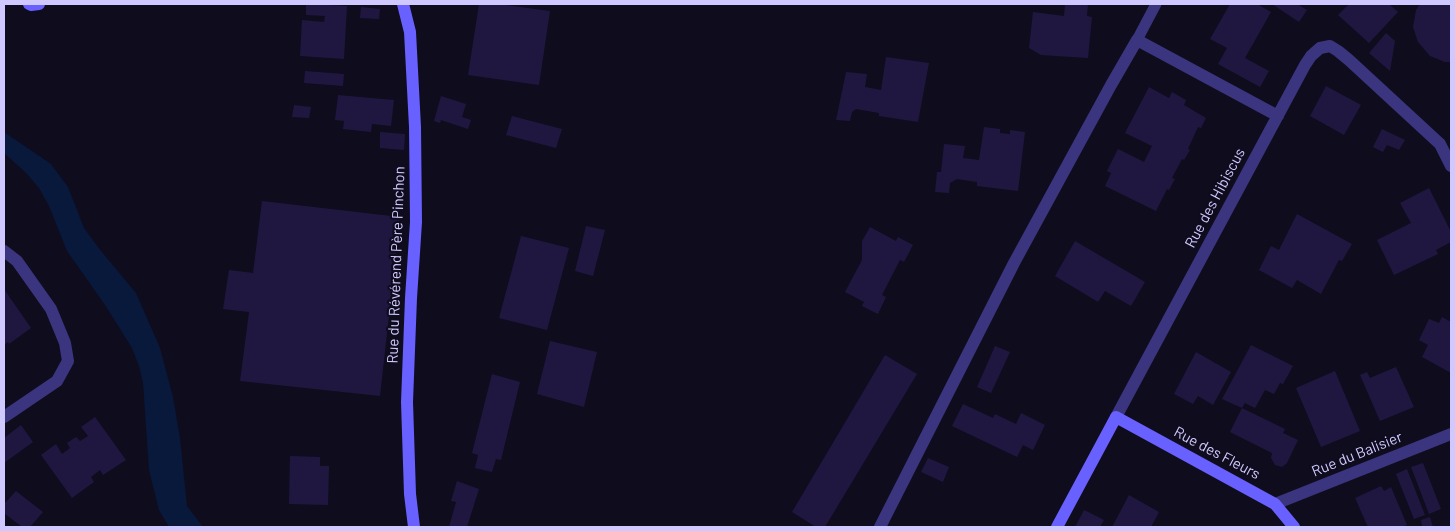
<!DOCTYPE html>
<meta charset="utf-8">
<style>
body{margin:0}
#map{position:relative;width:1455px;height:531px;overflow:hidden;background:#0f0c1e;font-family:Barlow,sans-serif}
canvas{display:block}
.frame{position:absolute;inset:0;border:5px solid #d0c9ff;pointer-events:none}
</style>
<div id="map">
<canvas width="1455" height="531"></canvas>
<div class="frame"></div>
</div>
<script>
const ctx = document.querySelector('canvas').getContext('2d');
ctx.lineJoin = 'round';
function paint(path, color) {
  ctx.fillStyle = color;
  ctx.fill(path, 'evenodd');
}
function shape(rows) {
  const path = new Path2D();
  for (const r of rows) {
    path.moveTo(r[0], r[1]);
    for (let i = 2; i < r.length; i += 2) path.lineTo(r[i], r[i + 1]);
  }
  return path;
}
function strokePath(path, color, width, dash) {
  ctx.strokeStyle = color;
  ctx.lineWidth = width;
  ctx.lineCap = dash ? 'butt' : 'round';
  ctx.setLineDash(dash || []);
  ctx.stroke(path);
}
function write(font, color, halo, rows, align = 'center') {
  ctx.font = font + ' Barlow,sans-serif';
  ctx.lineWidth = 4.5;
  ctx.setLineDash([]);
  ctx.textBaseline = 'middle';
  ctx.strokeStyle = halo;
  ctx.fillStyle = color;
  for (const [text, x, y, turn = 0] of rows) {
    ctx.save();
    ctx.translate(x, y);
    ctx.rotate((+turn || 0) * Math.PI / 180);
    ctx.textAlign = isNaN(turn) ? turn : align;
    if (halo) ctx.strokeText(text, 0, 0);
    ctx.fillText(text, 0, 0);
    ctx.restore();
  }
}
paint(shape([
 [4,132,51,164,68,187,84,228,101,251,136,293,160,348,173,397,180,438,187,506,203,527,169,527,159,510,149,470,143,383,139,366,132,348,105,305,67,251,49,206,39,188,25,172,4,153]
]), '#08193b');
paint(shape([
 [306,4,347,6,344,59,300,56,302,20,324,22,325,16,306,15],
 [479,4,498,4,550,11,539,85,468,75],
 [1065,4,1088,4,1087,16,1092,17,1088,58,1041,55,1029,48,1033,12,1064,16],
 [1230,4,1257,4,1271,12,1245,58,1269,71,1260,87,1218,64,1227,48,1210,39],
 [1272,4,1297,4,1307,10,1299,22],
 [1349,4,1389,4,1398,12,1369,43,1338,15],
 [1420,4,1451,4,1451,62,1445,62,1430,56,1418,42,1413,27,1416,10],
 [361,7,380,9,379,19,360,18],
 [1386,33,1395,41,1390,71,1369,53],
 [886,57,929,63,918,122,879,116,879,113,856,109,852,112,850,121,836,120,846,72,867,74,865,87,881,90],
 [305,71,344,74,343,86,304,83],
 [1326,86,1361,105,1344,135,1310,116],
 [1149,87,1169,98,1172,92,1186,100,1184,105,1206,118,1201,128,1198,127,1188,149,1190,150,1184,160,1182,159,1172,178,1175,179,1169,190,1167,189,1156,211,1105,186,1111,173,1107,171,1118,149,1144,162,1152,146,1125,133],
 [338,95,394,100,391,126,372,124,371,132,343,129,344,121,335,120],
 [441,96,466,104,462,117,471,120,468,129,441,120,440,123,434,121],
 [294,105,311,107,309,118,292,117],
 [512,116,562,129,556,148,506,135],
 [984,127,1000,129,1000,133,1010,134,1010,130,1025,132,1018,191,977,186,977,182,957,179,950,183,949,193,935,192,937,172,941,172,944,144,965,146,963,158,979,160],
 [1382,129,1405,140,1399,150,1387,145,1383,152,1373,147],
 [380,132,405,134,404,150,380,148],
 [1429,188,1451,232,1451,242,1436,250,1438,254,1394,275,1377,240,1411,223,1400,203],
 [262,201,400,217,380,396,240,381,249,312,223,309,229,270,253,273],
 [1297,214,1352,244,1342,261,1339,260,1321,294,1297,280,1292,288,1259,270,1271,246,1279,250],
 [586,226,605,230,593,276,575,271],
 [870,227,896,241,898,237,913,245,904,262,900,260,882,295,886,297,878,314,862,306,864,302,845,292,862,260,862,241],
 [521,236,569,248,547,330,499,318],
 [1075,241,1145,282,1131,306,1105,291,1098,302,1055,276],
 [4,289,31,328,9,344,8,342,4,345],
 [1442,317,1451,322,1451,373,1422,357,1428,345,1419,340,1429,319,1439,323],
 [550,341,597,352,584,407,537,394],
 [1251,345,1293,366,1283,384,1280,383,1274,394,1265,390,1255,408,1245,403,1242,408,1222,399],
 [995,346,1010,352,991,393,977,387],
 [1196,352,1231,372,1213,405,1198,396,1193,404,1174,394],
 [885,355,917,374,825,527,816,527,792,512],
 [1396,367,1414,407,1380,421,1360,375,1367,372,1370,378],
 [1335,371,1360,431,1321,447,1296,388],
 [492,374,520,382,501,460,496,459,492,472,475,468,478,455,472,453],
 [963,404,993,418,995,414,1016,424,1021,413,1045,425,1033,450,1023,445,1017,457,952,426],
 [1242,408,1285,429,1283,433,1298,440,1287,463,1282,467,1275,465,1271,458,1272,453,1230,432],
 [95,417,126,460,103,475,100,470,91,477,94,482,72,498,41,455,56,444,62,454,70,448,67,443,76,437,80,441,88,436,81,427],
 [21,425,33,442,4,463,4,438],
 [290,456,320,457,320,466,329,466,328,505,289,504],
 [928,458,949,467,943,482,921,472],
 [1423,463,1441,509,1429,514,1411,467],
 [1407,469,1425,515,1414,519,1396,474],
 [457,481,479,489,467,527,449,527,456,502,451,501],
 [1381,486,1384,491,1391,487,1407,525,1401,527,1368,527,1355,498],
 [16,491,43,512,30,527,22,527,4,513,4,504],
 [1129,495,1159,512,1151,527,1112,527],
 [1084,510,1104,520,1100,527,1075,527],
 [1430,517,1433,527,1422,527,1421,520]
]), '#201740');
strokePath(shape([
 [1137,40,1156,4]
]), '#3a357e', 11);
strokePath(shape([
 [4,251,17,261,51,309,65,343,68,361,57,381,4,417],
 [1116,417,1305,65,1311,56,1320,48,1330,46,1338,51,1349,60,1440,144,1451,166],
 [1275,504,1451,434],
 [880,527,1014,263,1111,85,1137,40,1278,116]
]), '#3a357e', 12);
strokePath(shape([
 [29,4,31,5,39,4],
 [403,4,410,32,415,127,416,222,411,298,407,402,410,494,414,527],
 [1057,527,1116,417,1275,504,1294,527]
]), '#6860ff', 12);
write('15px', '#d0c9ff', '#0f0c1e', [
 ["Rue des Hibiscus",1215,198,-62],
 ["Rue du Révérend Père Pinchon",396,265,-88],
 ["Rue des Fleurs",1217,453,28],
 ["Rue du Balisier",1357,454,-22]
]);
</script>
